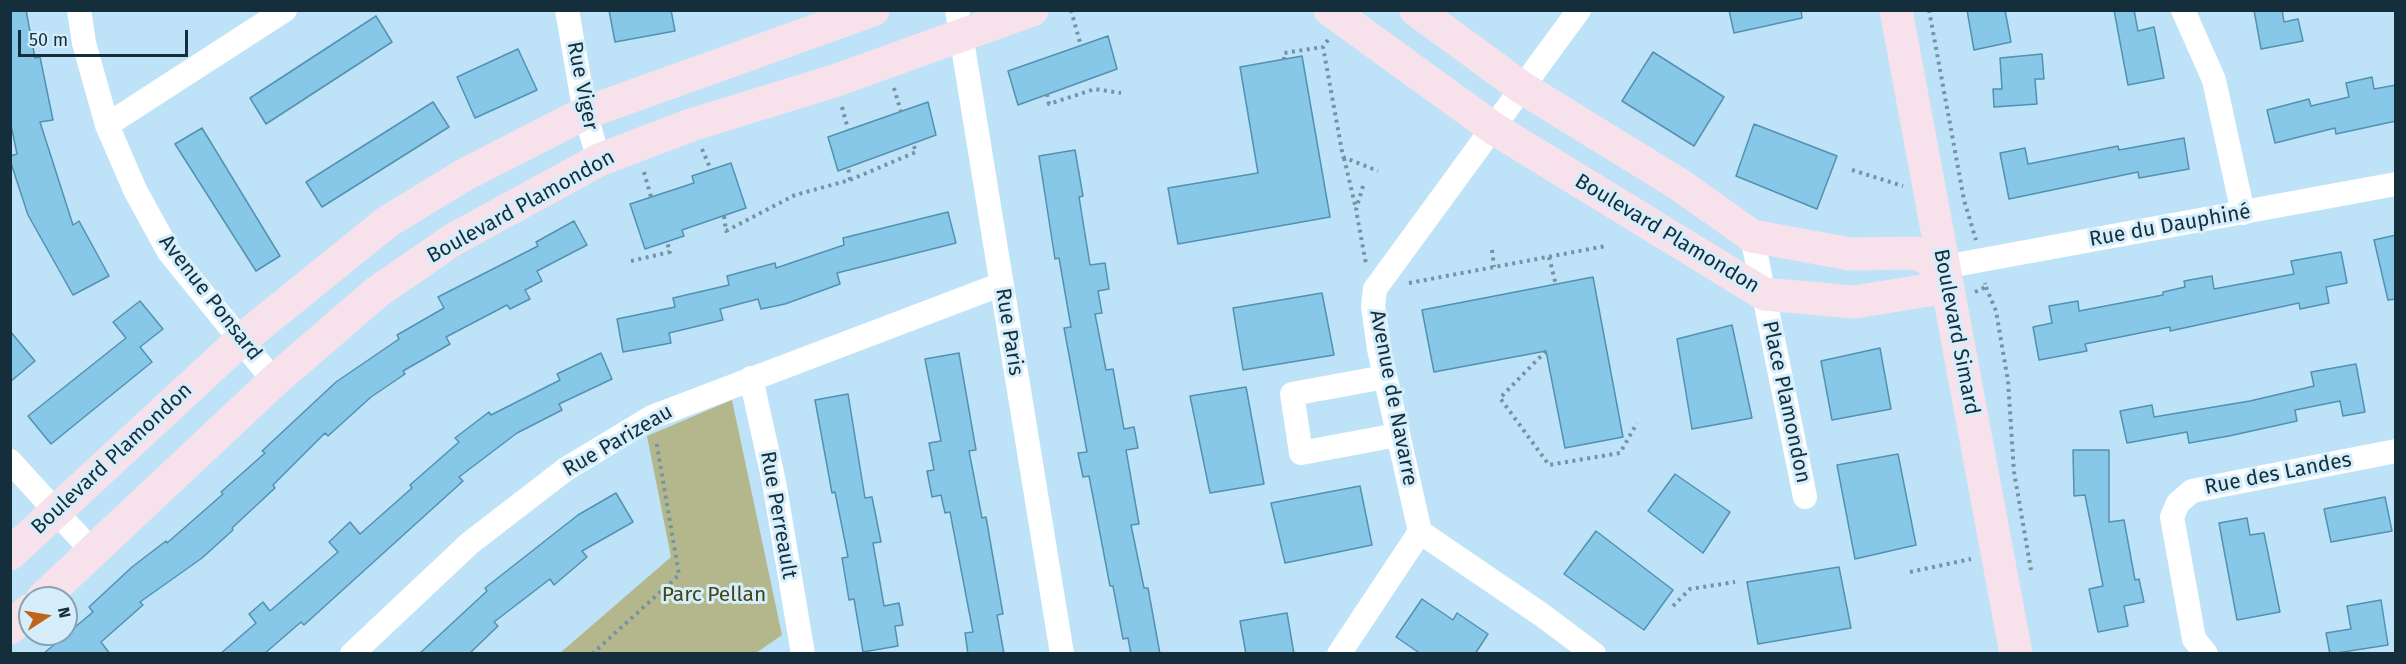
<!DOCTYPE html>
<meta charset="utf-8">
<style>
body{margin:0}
#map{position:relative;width:2406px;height:664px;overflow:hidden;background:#bee3f8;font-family:"Fira Sans",sans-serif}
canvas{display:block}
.frame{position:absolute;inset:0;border:12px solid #142e3b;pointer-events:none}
.north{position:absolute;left:18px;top:586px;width:60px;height:60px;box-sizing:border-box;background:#d6eefc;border:2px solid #88a1af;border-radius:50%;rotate:78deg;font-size:16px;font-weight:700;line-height:24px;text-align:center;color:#142e3b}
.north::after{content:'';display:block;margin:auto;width:21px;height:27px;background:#c16318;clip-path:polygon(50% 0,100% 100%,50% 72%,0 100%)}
.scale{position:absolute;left:18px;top:30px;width:170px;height:27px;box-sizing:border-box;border:3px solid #142e3b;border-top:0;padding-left:8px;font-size:18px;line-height:21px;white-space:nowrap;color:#142e3b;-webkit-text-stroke:4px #d6eefc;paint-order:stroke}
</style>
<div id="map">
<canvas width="2406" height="664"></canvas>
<div class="frame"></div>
<div class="north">N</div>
<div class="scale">50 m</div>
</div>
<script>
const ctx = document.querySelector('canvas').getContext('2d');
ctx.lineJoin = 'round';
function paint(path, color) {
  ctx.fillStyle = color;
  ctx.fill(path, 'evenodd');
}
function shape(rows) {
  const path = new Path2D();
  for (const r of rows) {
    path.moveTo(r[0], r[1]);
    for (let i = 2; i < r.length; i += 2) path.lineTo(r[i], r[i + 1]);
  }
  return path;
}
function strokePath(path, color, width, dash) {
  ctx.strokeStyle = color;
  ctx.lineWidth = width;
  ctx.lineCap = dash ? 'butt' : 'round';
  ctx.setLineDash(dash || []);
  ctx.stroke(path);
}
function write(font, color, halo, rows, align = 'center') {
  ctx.font = font + ' "Fira Sans",sans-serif';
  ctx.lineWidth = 6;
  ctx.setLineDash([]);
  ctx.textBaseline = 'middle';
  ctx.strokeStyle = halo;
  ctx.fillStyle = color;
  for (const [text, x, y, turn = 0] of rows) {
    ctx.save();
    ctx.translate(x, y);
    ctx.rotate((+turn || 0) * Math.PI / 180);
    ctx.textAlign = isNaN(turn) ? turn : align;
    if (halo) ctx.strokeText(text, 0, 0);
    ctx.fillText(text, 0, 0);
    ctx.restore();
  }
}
paint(shape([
 [732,400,782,635,756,653,560,653,671,557,647,436]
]), '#b3b78b');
const building = shape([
 [10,10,26,10,35,58,40,57,53,120,40,122,73,225,79,221,109,276,73,295,28,215,10,160,10,156,17,154,10,120,10,10],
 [609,10,671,10,675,31,615,42,609,10],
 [1729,10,1801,10,1802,18,1734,33,1729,10],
 [1967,10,2005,10,2011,42,1974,50,1967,10],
 [2114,10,2134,10,2138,31,2154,27,2164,78,2128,85,2114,10],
 [2254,10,2282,10,2284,22,2298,19,2303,41,2261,49,2254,10],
 [376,16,392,42,266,124,250,98,376,16],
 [1108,36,1117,69,1018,105,1008,71,1108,36],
 [518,49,537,90,475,118,457,77,518,49],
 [1653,52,1724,97,1694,146,1622,101,1653,52],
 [2042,54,2044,79,2035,79,2037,104,1994,107,1993,89,2002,89,2000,58,2042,54],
 [1302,56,1330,217,1178,244,1168,188,1258,173,1240,67,1302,56],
 [2372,77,2374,89,2396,85,2396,121,2336,134,2335,128,2275,143,2267,110,2309,99,2311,106,2349,97,2346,83,2372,77],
 [433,102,449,127,322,207,306,182,433,102],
 [928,102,936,135,838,171,828,137,928,102],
 [1754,124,1837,156,1817,209,1736,176,1754,124],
 [202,128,280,256,256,271,175,144,202,128],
 [2184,138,2189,169,2139,178,2138,172,2009,199,2000,153,2025,148,2028,164,2118,146,2119,150,2184,138],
 [1075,150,1083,196,1079,197,1090,265,1105,263,1109,289,1098,291,1102,313,1095,314,1106,370,1113,369,1124,429,1134,427,1138,448,1126,450,1139,524,1131,525,1144,588,1148,588,1160,654,1131,654,1128,638,1123,639,1113,586,1110,586,1089,476,1083,477,1078,453,1087,452,1064,328,1071,327,1059,258,1055,259,1039,156,1075,150],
 [731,163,746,208,682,230,684,236,645,249,630,204,694,183,692,176,731,163],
 [948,212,956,243,837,273,840,284,785,304,761,309,758,299,720,309,723,320,669,333,671,343,623,352,617,319,675,307,673,298,729,285,727,276,775,263,776,268,844,245,843,238,948,212],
 [574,221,587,245,537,271,542,281,525,290,530,299,510,309,507,305,446,337,450,344,403,371,405,374,371,397,328,436,325,433,273,485,275,488,232,528,233,530,202,558,140,602,143,605,101,642,110,654,43,654,93,612,89,607,132,567,166,541,167,543,223,494,221,492,265,453,262,451,336,382,399,339,397,335,444,308,438,297,538,246,536,242,574,221],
 [2396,235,2396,299,2388,300,2374,240,2396,235],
 [2341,252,2347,283,2326,287,2329,303,2300,309,2299,303,2170,331,2170,327,2085,344,2087,351,2039,360,2033,327,2052,323,2049,306,2078,301,2079,311,2163,295,2163,292,2185,287,2184,281,2212,276,2214,289,2294,274,2291,261,2341,252],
 [1593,277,1623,437,1565,448,1546,351,1434,372,1422,310,1593,277],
 [1322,293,1334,355,1243,370,1233,308,1322,293],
 [140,301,163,329,140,347,152,362,51,444,28,416,126,338,113,322,140,301],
 [1732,325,1752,418,1692,429,1677,339,1732,325],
 [10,331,35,361,10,382,10,331],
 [1880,348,1891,409,1832,420,1821,361,1880,348],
 [601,353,612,379,559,404,562,410,517,433,459,477,463,481,304,625,301,622,264,654,220,654,256,623,249,614,263,602,270,611,338,552,329,542,350,522,360,534,412,488,410,485,459,442,455,438,489,412,491,415,560,380,557,374,601,353],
 [959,353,976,450,969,451,982,518,986,517,994,563,1003,614,997,615,1004,654,968,654,965,633,973,632,950,512,945,513,941,495,932,497,927,471,934,470,929,443,941,441,925,359,959,353],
 [2356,364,2365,412,2343,416,2340,401,2295,410,2297,421,2229,436,2189,443,2187,432,2127,443,2120,411,2152,405,2154,417,2250,401,2314,386,2311,372,2356,364],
 [1246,387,1264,484,1210,493,1190,396,1246,387],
 [848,394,865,498,872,497,881,542,873,543,884,606,899,603,903,625,895,626,898,646,863,652,854,599,849,600,842,558,848,557,835,492,832,493,815,400,848,394],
 [2073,450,2109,450,2109,522,2124,520,2135,580,2139,579,2144,602,2124,606,2128,626,2098,632,2089,589,2103,586,2085,495,2074,496,2073,450],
 [1898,454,1916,545,1855,559,1837,465,1898,454],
 [1675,474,1730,512,1703,553,1648,511,1675,474],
 [1360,486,1372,545,1285,563,1271,503,1360,486],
 [616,493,633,522,582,551,587,557,554,585,550,579,494,622,498,626,469,654,419,654,487,591,485,588,578,515,616,493],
 [2385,497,2392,531,2331,542,2324,509,2385,497],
 [2247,518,2250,535,2264,533,2280,612,2237,620,2219,523,2247,518],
 [1596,531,1673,590,1644,630,1564,574,1596,531],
 [1839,567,1851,628,1758,644,1747,582,1839,567],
 [1422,599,1453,620,1457,613,1488,634,1475,654,1421,654,1396,637,1422,599],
 [2381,600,2388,645,2330,654,2326,633,2351,629,2347,606,2381,600],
 [1287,613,1294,654,1246,654,1240,621,1287,613]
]);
paint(building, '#87c7e8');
strokePath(building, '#5391b1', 1.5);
strokePath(shape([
 [1071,10,1081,46],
 [1929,10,1964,200,1976,240],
 [1328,40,1323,47,1343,157,1378,171],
 [1284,60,1284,53,1323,47],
 [894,88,901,112],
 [1047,94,1049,104,1095,89,1121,93],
 [842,107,848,129],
 [702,149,711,170],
 [1344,158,1356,209],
 [1852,170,1903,186],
 [644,172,651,197],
 [850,180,916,152,913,143],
 [1363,186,1356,210,1366,264],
 [724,216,726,231,795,195,850,180,848,167],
 [1492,250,1494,267],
 [1549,257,1556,285],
 [631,261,670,252,667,242],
 [1409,283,1606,246],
 [1986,287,1996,311,2008,381,2014,472,2031,570],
 [1975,292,1986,287,1985,283],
 [1546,351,1500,398,1549,465,1620,453,1637,423],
 [1910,572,1971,559],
 [1673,606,1690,589,1735,582],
 [592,654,679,575,656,440]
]), '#7494a6', 4, [3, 4.5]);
strokePath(shape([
 [79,10,84,43,107,125,135,190,169,252,274,381],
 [567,10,585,113,599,160],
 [957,10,1062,654],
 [1579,10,1375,289,1373,306,1379,349,1420,532,1542,615,1594,654],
 [2183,10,2214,80,2243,213],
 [107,125,285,10],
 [1752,236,1805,497],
 [1944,267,2396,184],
 [1385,377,1292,394,1301,453,1397,435],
 [751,378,774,482,803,654],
 [10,461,92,551],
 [352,654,470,543,566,469,652,417,1002,284],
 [1339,654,1420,532],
 [2206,654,2194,639,2172,517,2178,503,2192,491,2396,451]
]), '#fff', 24);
strokePath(shape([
 [1330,10,1493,128,1764,294,1854,302,1929,290,1944,267],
 [1416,10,1521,87,1680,185,1752,236,1850,254,1916,253,1944,267],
 [1896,10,2016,654],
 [10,554,240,341,387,222,464,175,585,113,873,10],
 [43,598,274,381,377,292,454,239,599,160,691,125,834,81,1032,10],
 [10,628,30,610]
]), '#f7e1ea', 33);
write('21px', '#142e3b', '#d6eefc', [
 ["Rue Viger",582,86,79],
 ["Boulevard Plamondon",521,207,-29],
 ["Rue du Dauphiné",2170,226,-10],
 ["Boulevard Plamondon",1667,234,31],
 ["Avenue Ponsard",210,298,52],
 ["Rue Paris",1009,332,81],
 ["Boulevard Simard",1956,332,79],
 ["Avenue de Navarre",1393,398,79],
 ["Place Plamondon",1786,402,78],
 ["Rue Parizeau",618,441,-30],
 ["Boulevard Plamondon",112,459,-43],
 ["Rue des Landes",2278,474,-11],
 ["Rue Perreault",778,515,80]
]);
write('21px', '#434612', '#d6eefc', [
 ["Parc Pellan",714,595]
]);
</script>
